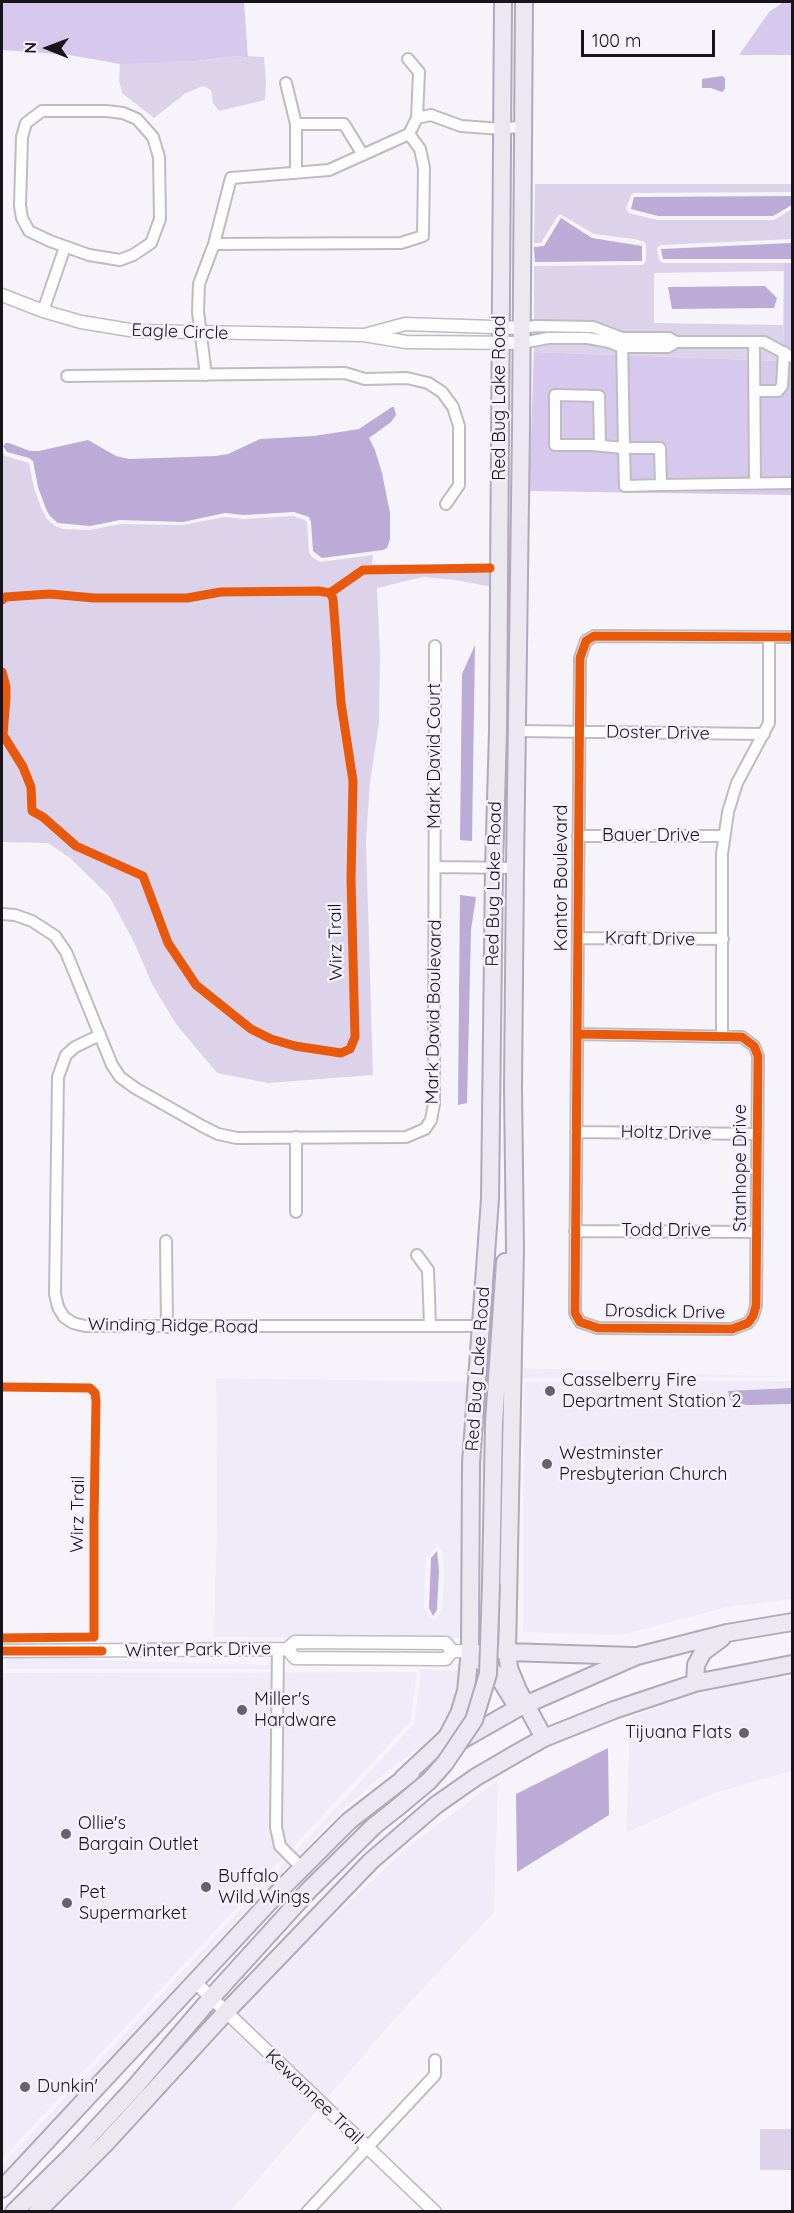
<!DOCTYPE html>
<style>
body{margin:0}
#map{position:relative;width:794px;height:2213px;overflow:hidden;background:#f6f4fa;font-family:Quicksand,sans-serif}
canvas{display:block}
.frame{position:absolute;inset:0;border:3px solid #17151a;pointer-events:none}
.north{position:absolute;left:18px;top:18px;width:60px;height:60px;-webkit-text-stroke:4px #f5f0fe;paint-order:stroke;rotate:271deg;font-size:16px;font-weight:700;line-height:24px;text-align:center;color:#17151a}
.north::after{content:'';display:block;margin:auto;width:21px;height:27px;background:#17151a;clip-path:polygon(50% 0,100% 100%,50% 72%,0 100%)}
.scale{position:absolute;left:581px;top:30px;width:134px;height:27px;box-sizing:border-box;border:3px solid #17151a;border-top:0;padding-left:8px;font-size:18px;line-height:21px;white-space:nowrap;color:#17151a;-webkit-text-stroke:4px #f5f0fe;paint-order:stroke}
</style>
<div id="map">
<canvas width="794" height="2213"></canvas>
<div class="frame"></div>
<div class="north">N</div>
<div class="scale">100 m</div>
</div>
<script>
const ctx = document.querySelector('canvas').getContext('2d');
ctx.lineJoin = 'round';
function paint(path, color) {
  ctx.fillStyle = color;
  ctx.fill(path, 'evenodd');
}
function shape(rows) {
  const path = new Path2D();
  for (const r of rows) {
    path.moveTo(r[0], r[1]);
    for (let i = 2; i < r.length; i += 2) path.lineTo(r[i], r[i + 1]);
  }
  return path;
}
function strokePath(path, color, width, dash) {
  ctx.strokeStyle = color;
  ctx.lineWidth = width;
  ctx.lineCap = dash ? 'butt' : 'round';
  ctx.setLineDash(dash || []);
  ctx.stroke(path);
}
function write(font, color, halo, rows, align = 'center') {
  ctx.font = font + ' Quicksand,sans-serif';
  ctx.lineWidth = 5;
  ctx.setLineDash([]);
  ctx.textBaseline = 'middle';
  ctx.strokeStyle = halo;
  ctx.fillStyle = color;
  for (const [text, x, y, turn = 0] of rows) {
    ctx.save();
    ctx.translate(x, y);
    ctx.rotate((+turn || 0) * Math.PI / 180);
    ctx.textAlign = isNaN(turn) ? turn : align;
    if (halo) ctx.strokeText(text, 0, 0);
    ctx.fillText(text, 0, 0);
    ctx.restore();
  }
}
paint(shape([
 [523,1368,792,1377,523,1378],
 [216,1378,472,1382,465,1638,214,1637,217,1512],
 [437,1547,442,1550,444,1570,442,1610,436,1619,432,1620,424,1608,426,1558],
 [792,1381,792,1599,727,1607,622,1635,525,1632,523,1629,524,1382],
 [482,1382,489,1382,480,1516,479,1638,475,1638,476,1464],
 [89,1655,90,1660,272,1665,272,1669,6,1669,6,1656],
 [418,1669,463,1671,461,1690,445,1729,388,1771,340,1812,298,1856,294,1853,414,1724,421,1673],
 [417,1672,410,1722,2,2159,2,1673],
 [792,1676,792,1771,714,1793,626,1833,630,1717,688,1696,745,1683],
 [498,1780,494,1912,389,2025,325,2101,237,2016,301,1947,408,1847],
 [287,1860,291,1863,206,1953,2,2178,2,2165],
 [230,2023,319,2108,231,2211,54,2212]
]), '#f0ebf9');
paint(shape([
 [238,56,247,58,247,56,264,57,266,81,265,100,219,111,213,103,211,90,203,86,186,93,154,118,122,93,119,80,120,63,196,61],
 [535,184,792,184,792,192,634,193,631,195,626,209,629,213,657,220,774,220,792,209,792,239,661,245,657,248,659,260,663,263,784,263,784,271,654,273,654,323,783,325,783,361,534,352,534,346,549,343,588,343,626,352,678,348,680,345,678,336,623,333,606,326,534,322,534,266,643,265,646,261,646,246,645,242,634,239,594,234,560,214,557,217,541,243,534,243],
 [2,452,5,456,29,463,34,488,42,510,47,519,55,526,63,529,90,530,120,524,182,525,225,517,244,519,293,516,305,520,307,523,309,552,312,557,320,562,373,555,372,564,494,566,493,587,455,580,423,577,377,588,380,655,379,723,370,782,366,840,373,1075,268,1083,217,1073,176,1024,152,984,134,942,109,896,70,858,48,843,2,842],
 [760,2129,792,2129,792,2170,760,2170]
]), '#dcd3eb');
paint(shape([
 [2,2,244,2,248,58,238,56,196,61,120,64,69,55,2,50],
 [784,2,792,2,792,55,739,55,769,12],
 [784,263,792,263,792,495,529,491,534,352,783,361]
]), '#d7c9ed');
paint(shape([
 [722,76,725,78,725,89,722,92,711,88,702,88,702,79],
 [792,196,792,205,773,216,658,216,631,209,634,197],
 [561,218,592,238,642,246,642,261,535,262,534,247,544,246],
 [792,243,792,259,663,259,661,249],
 [765,286,777,298,774,308,672,309,668,287],
 [392,407,394,407,396,415,391,422,369,438,375,450,382,473,390,513,390,539,387,548,383,550,322,558,313,551,311,522,309,517,294,512,244,515,225,513,183,522,120,520,90,526,58,523,50,516,46,509,38,487,33,461,29,458,7,452,3,446,6,443,9,443,30,451,39,451,88,440,116,456,129,459,216,456,228,454,260,439,314,436,359,429],
 [475,645,472,841,460,840,462,674],
 [460,895,476,897,471,930,467,1103,458,1105],
 [792,1388,792,1404,746,1405,730,1400,728,1391],
 [437,1551,439,1570,437,1610,433,1616,429,1608,431,1558],
 [608,1748,609,1815,517,1872,516,1794]
]), '#bcabd6');
const minor = shape([
 [408,59,419,72,417,118,409,134],
 [286,83,296,124,296,173],
 [42,111,106,111,123,113,137,119,153,137,159,157,160,219,151,243,133,255,120,260,89,255,50,241,29,231,22,218,20,206,22,137,26,123,42,111],
 [417,118,431,115,461,126,502,129,524,126],
 [296,124,344,124,363,155],
 [214,244,401,243,423,236,424,168,420,149,409,134],
 [43,311,65,247],
 [522,328,536,326,593,327,622,338,669,338,676,342,764,342,792,357],
 [622,338,624,448,660,448,661,485,792,483],
 [754,342,755,484],
 [522,343,548,338,588,338,609,342,622,347,668,347,676,342],
 [206,375,198,312,199,284,214,244,231,178,329,170,409,134],
 [67,376,345,373,365,379,407,378,428,383,442,392,453,407,459,426,459,485,446,504],
 [755,391,778,391,782,386,784,352],
 [600,446,599,396,555,395,555,445,592,445,624,448,625,486,661,485],
 [517,731,764,734],
 [578,836,724,836],
 [435,867,515,868],
 [2,914,15,915,32,921,55,936,66,952,112,1065,120,1077,135,1088,202,1126,218,1134,237,1138,406,1137,425,1129,431,1120,434,1104,435,646],
 [578,938,723,939],
 [578,1034,742,1037,754,1046,758,1056,756,1306,753,1316,748,1323,732,1329,598,1328,580,1322,575,1313,580,658,586,641,594,636,792,637],
 [100,1035,75,1047,66,1055,58,1077,55,1294,58,1307,64,1317,73,1323,85,1326,482,1326],
 [722,1037,722,854,728,812,737,783,769,723,769,637],
 [576,1132,757,1134],
 [296,1137,296,1212],
 [575,1231,757,1232],
 [166,1241,167,1327],
 [417,1255,428,1270,430,1326],
 [278,1649,276,1827,280,1846,302,1868],
 [307,2212,435,2075,435,2060]
]);
const tertiary = shape([
 [2,295,43,311,81,322,136,331,364,335,406,342,522,343],
 [368,334,405,324,522,328],
 [287,1649,295,1642,446,1643,452,1651],
 [2,1651,287,1649,295,1658,440,1659,446,1659,452,1651],
 [452,1651,507,1652],
 [195,1982,435,2212]
]);
const primary = shape([
 [524,2,521,429,515,868,513,1087,515,1250,507,1652,509,1668,518,1690,544,1738],
 [491,1584,494,1422,505,1262],
 [507,1652,633,1656],
 [480,1660,498,1676,516,1705],
 [695,1683,696,1665,703,1652,722,1638],
 [460,1741,518,1708,637,1656,727,1633,792,1622],
 [403,1778,447,1737,459,1714,466,1691,470,1650,471,1463,490,1199,494,868,498,731,503,2],
 [2,2189,287,1883,349,1821,411,1773],
 [14,2212,71,2156,134,2088,211,1998,309,1890,374,1826,398,1807],
 [37,2212,105,2144,226,2012,371,1861,436,1805,476,1777,519,1752,544,1738,614,1710,695,1683,792,1664]
]);
strokePath(minor, '#bebcc1', 14);
strokePath(tertiary, '#bebcc1', 15);
strokePath(primary, '#b0a9b9', 20);
strokePath(minor, '#fefdfe', 10);
strokePath(tertiary, '#fefdfe', 12);
strokePath(primary, '#ece8f1', 16);
const primaryBridge = shape([
 [398,1807,429,1781,445,1763,474,1720,488,1674,491,1584]
]);
strokePath(primaryBridge, '#b0a9b9', 20, []);
strokePath(primaryBridge, '#ece8f1', 16);
strokePath(shape([
 [330,593,363,570,490,568],
 [2,600,5,597,50,594,94,598,187,598,221,592,319,591,330,593],
 [2,672,6,687,6,698,3,735,23,767,31,787,32,811,43,817,76,846,143,876,168,943,196,985,251,1029,271,1039,295,1046,341,1053,350,1049,355,1037,351,879,353,781,341,703,333,599,330,593],
 [578,1034,742,1037,754,1046,758,1056,756,1306,753,1316,748,1323,732,1329,598,1328,580,1322,575,1313,580,658,586,641,594,636,792,637],
 [2,1387,90,1388,95,1393,96,1401,94,1519,94,1637,2,1638],
 [2,1651,102,1651]
]), '#e8590c', 9);
for (const [x, y, r, color] of [
 [550,1391,6,"#656368"],
 [547,1464,6,"#656368"],
 [242,1710,6,"#656368"],
 [744,1733,6,"#656368"],
 [66,1834,6,"#656368"],
 [206,1887,6,"#656368"],
 [67,1903,6,"#656368"],
 [25,2087,6,"#656368"]
]) {
  const dot = new Path2D();
  dot.arc(x, y, r, 0, 2 * Math.PI);
  ctx.fillStyle = color;
  ctx.fill(dot);
  strokePath(dot, '#f5f0fe', 2);
}
write('18px', '#17151a', '#f5f0fe', [
 ["Eagle Circle",180,332,2],
 ["Red Bug Lake Road",500,398,-90],
 ["Doster Drive",658,733,1],
 ["Mark David Court",435,756,-90],
 ["Bauer Drive",651,836],
 ["Kantor Boulevard",562,878,-90],
 ["Red Bug Lake Road",494,884,-89],
 ["Kraft Drive",650,939,1],
 ["Wirz Trail",336,942,-91],
 ["Mark David Boulevard",434,1012,-89],
 ["Holtz Drive",666,1133,1],
 ["Stanhope Drive",741,1168,-90],
 ["Todd Drive",666,1231],
 ["Drosdick Drive",665,1312,1],
 ["Winding Ridge Road",173,1326,1],
 ["Red Bug Lake Road",478,1369,-86],
 ["Wirz Trail",78,1514,-89],
 ["Winter Park Drive",198,1650,-1],
 ["Kewannee Trail",314,2097,44]
]);
write('18px', '#17151a', '#f5f0fe', [
 ["Casselberry Fire",562,1381],
 ["Department Station 2",562,1402],
 ["Westminster",559,1454],
 ["Presbyterian Church",559,1475],
 ["Miller's",254,1700],
 ["Hardware",254,1721],
 ["Tijuana Flats",732,1733,"right"],
 ["Ollie's",78,1824],
 ["Bargain Outlet",78,1845],
 ["Buffalo",218,1877],
 ["Wild Wings",218,1898],
 ["Pet",79,1893],
 ["Supermarket",79,1914],
 ["Dunkin'",37,2087]
], 'left');
</script>
